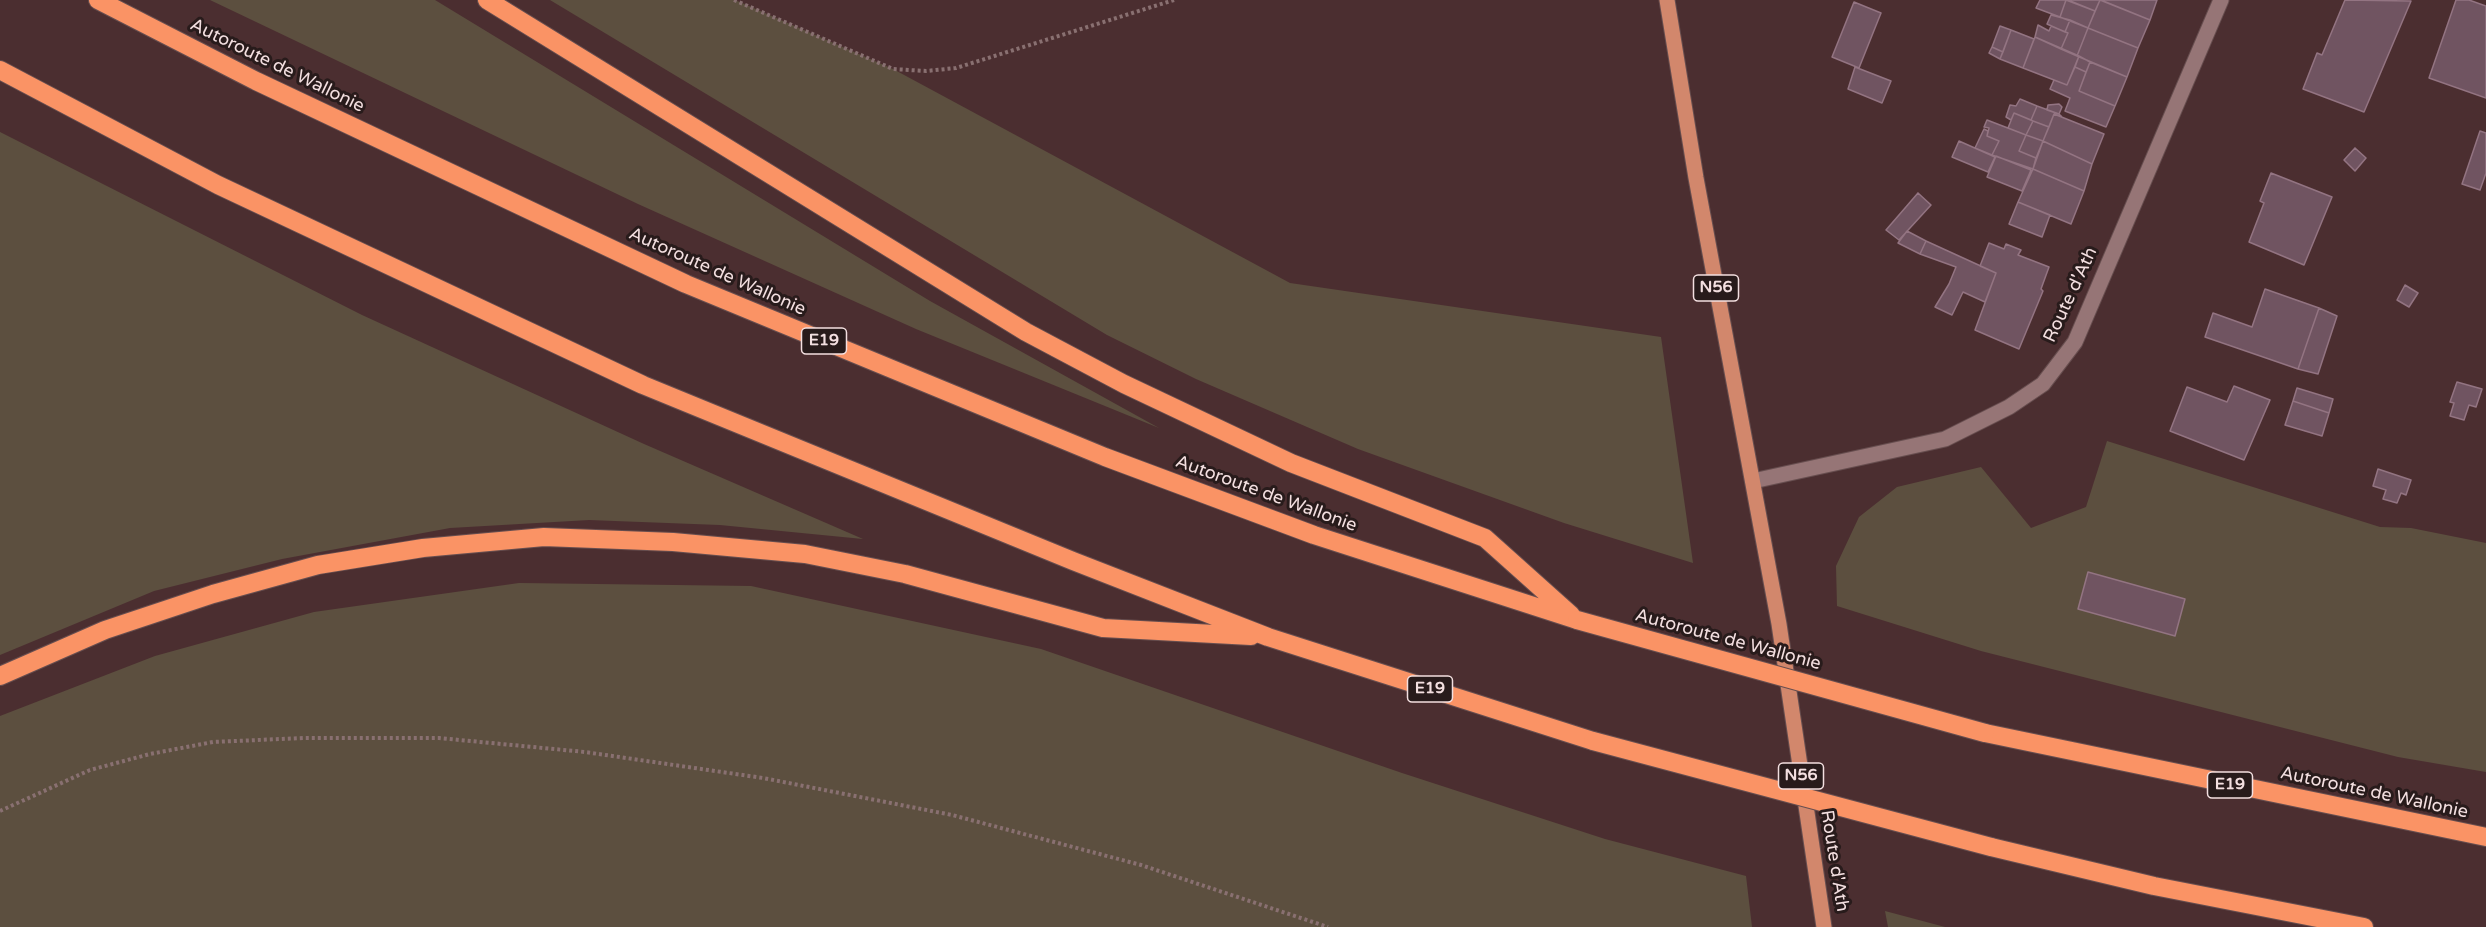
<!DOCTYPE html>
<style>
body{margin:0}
canvas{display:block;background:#4b2e30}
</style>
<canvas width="2486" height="927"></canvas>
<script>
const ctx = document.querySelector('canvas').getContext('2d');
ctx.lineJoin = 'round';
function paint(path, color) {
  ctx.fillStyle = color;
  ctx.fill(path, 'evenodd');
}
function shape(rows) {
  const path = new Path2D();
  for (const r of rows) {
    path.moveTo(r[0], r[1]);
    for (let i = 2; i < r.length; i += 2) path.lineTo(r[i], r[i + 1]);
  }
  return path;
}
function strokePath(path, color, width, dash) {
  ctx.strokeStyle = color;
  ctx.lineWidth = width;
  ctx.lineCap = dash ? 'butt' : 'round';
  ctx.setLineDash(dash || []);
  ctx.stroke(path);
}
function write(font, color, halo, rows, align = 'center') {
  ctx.font = font + ' "Varela Round",sans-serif';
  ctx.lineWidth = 6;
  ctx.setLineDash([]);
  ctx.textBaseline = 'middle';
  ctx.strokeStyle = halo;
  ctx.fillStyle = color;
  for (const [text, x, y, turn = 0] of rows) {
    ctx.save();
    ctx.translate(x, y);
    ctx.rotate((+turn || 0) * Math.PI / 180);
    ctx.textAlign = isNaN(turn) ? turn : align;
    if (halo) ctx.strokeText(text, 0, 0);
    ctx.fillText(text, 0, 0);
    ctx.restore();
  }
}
paint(shape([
 [210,0,435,0,930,301,1159,428,916,329,638,204],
 [550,0,735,0,893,69,1290,283,1661,337,1693,563,1564,523,1358,449,1196,379,1107,335],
 [0,132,362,315,644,444,863,539,720,525,589,520,450,528,282,559,154,591,0,655],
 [2107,441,2380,527,2411,528,2486,543,2486,772,2398,757,1981,651,1837,606,1836,566,1859,517,1897,487,1981,467,2031,528,2086,507],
 [519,583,751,586,1041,649,1402,773,1605,839,1746,876,1752,927,0,927,0,716,155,656,314,612],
 [1885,911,1945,927,1888,927]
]), '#5c4f3f');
const building = shape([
 [2040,0,2066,0,2060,17,2036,8,2040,0],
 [2066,0,2095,11,2088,28,2060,17,2066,0],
 [2068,0,2100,0,2095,11,2068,0],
 [2100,0,2150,20,2138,48,2088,28,2100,0],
 [2101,0,2157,0,2150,20,2101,0],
 [2345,0,2411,1,2364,112,2303,89,2317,53,2322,55,2345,0],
 [2456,0,2469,0,2486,6,2486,98,2429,78,2456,0],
 [1854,2,1881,13,1859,68,1832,57,1854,2],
 [2051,15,2070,20,2065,32,2047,24,2051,15],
 [2070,20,2088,28,2077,56,2061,49,2068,33,2065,32,2070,20],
 [2038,25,2049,31,2051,26,2068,33,2061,49,2035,37,2038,25],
 [2000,26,2011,30,2003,52,1992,47,2000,26],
 [2088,28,2138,48,2127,77,2077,56,2088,28],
 [2011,30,2034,39,2023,68,2000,59,2011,30],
 [2035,37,2079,56,2067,85,2023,68,2035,37],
 [1992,47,2003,52,2000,59,1989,53,1992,47],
 [2079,56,2090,62,2086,72,2075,67,2079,56],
 [2090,62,2127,77,2115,106,2079,91,2090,62],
 [1855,67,1891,81,1882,103,1848,89,1855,67],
 [2075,67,2086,72,2079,91,2115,106,2106,127,2065,111,2070,98,2050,89,2054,80,2067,85,2075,67],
 [2020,99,2037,106,2031,120,2014,113,2011,120,2006,117,2010,105,2016,106,2020,99],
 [2059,104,2062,107,2059,114,2047,110,2048,105,2059,104],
 [2037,106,2059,114,2062,117,2054,114,2049,127,2033,121,2031,120,2037,106],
 [2014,113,2033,121,2026,135,2008,128,2014,113],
 [2054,114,2104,134,2092,164,2043,141,2054,114],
 [1987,120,2026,135,2019,151,2036,158,2033,169,1992,155,1999,141,1987,136,1989,128,1984,127,1987,120],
 [2033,121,2049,127,2043,141,2026,135,2033,121],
 [1984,129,1988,131,1987,136,1999,141,1992,155,1975,148,1984,129],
 [2480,131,2486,133,2486,173,2480,190,2462,184,2480,131],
 [2026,135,2043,141,2036,158,2019,151,2026,135],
 [1959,141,1995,157,1988,172,1952,157,1959,141],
 [2043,141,2092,164,2084,191,2033,169,2043,141],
 [2355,148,2366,158,2355,171,2344,160,2355,148],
 [1996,156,2031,170,2022,191,1987,177,1996,156],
 [2033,169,2084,191,2071,224,2018,202,2033,169],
 [2271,173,2332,197,2304,265,2249,242,2264,203,2260,201,2271,173],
 [1918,193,1931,205,1899,240,1886,230,1918,193],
 [2018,202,2050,215,2042,237,2009,224,2018,202],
 [1907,231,1926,241,1920,254,1898,243,1907,231],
 [1926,241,1996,273,1985,302,1963,292,1952,315,1935,307,1949,284,1956,267,1920,254,1926,241],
 [1989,243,2004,249,2006,244,2021,250,2018,255,2049,267,2041,289,2043,291,2019,349,1975,330,1996,273,1980,266,1989,243],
 [2405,285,2418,293,2409,307,2397,300,2405,285],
 [2265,289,2319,308,2298,369,2205,337,2213,313,2252,327,2265,289],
 [2319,308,2337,316,2318,374,2298,369,2319,308],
 [2457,382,2482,389,2476,407,2469,405,2464,420,2450,416,2454,403,2450,402,2457,382],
 [2234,386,2270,400,2244,460,2170,431,2187,387,2227,402,2234,386],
 [2297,388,2333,399,2329,413,2293,401,2297,388],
 [2293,401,2329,413,2322,436,2285,425,2293,401],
 [2378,469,2411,480,2406,495,2401,493,2397,503,2383,499,2386,490,2373,486,2378,469],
 [2088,572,2185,599,2175,636,2078,609,2088,572]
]);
paint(building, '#705461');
strokePath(building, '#937482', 1.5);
const minor = shape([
 [1753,481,1945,439,2009,407,2043,384,2075,342,2221,0]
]);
const primary = shape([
 [1667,0,1696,178,1779,624,1824,927]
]);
const motorway = shape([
 [98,0,256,81,686,284,1105,457,1314,535,1577,620],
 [487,0,1026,332,1124,384,1291,463,1485,538,1571,615],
 [0,70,218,185,643,385,1073,561,1268,637,1593,741],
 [0,676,105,630,213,594,318,565,423,548,544,537,673,542,805,554,905,574,1103,628,1251,636],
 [1985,733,2486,837],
 [1991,847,2154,886,2364,927]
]);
strokePath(minor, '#674e4f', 17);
strokePath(primary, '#674e4f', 17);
strokePath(motorway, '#674e4f', 20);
strokePath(shape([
 [734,0,893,69,926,71,956,68,1174,0],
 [0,811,90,770,150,754,213,742,303,738,439,738,585,752,763,778,952,815,1141,865,1328,927]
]), '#897071', 4, [3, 3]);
strokePath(minor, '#967576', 15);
strokePath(primary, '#d2876c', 15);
strokePath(motorway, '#fa9365', 18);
const motorwayBridge = shape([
 [1577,620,1985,733],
 [1593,741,1991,847]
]);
strokePath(motorwayBridge, '#674e4f', 20, []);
strokePath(motorwayBridge, '#fa9365', 18);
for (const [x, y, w] of [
 [1716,288,45],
 [824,341,45],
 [1430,689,45],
 [1801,776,45],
 [2230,785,45]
]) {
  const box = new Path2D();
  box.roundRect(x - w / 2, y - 13, w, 26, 4.5);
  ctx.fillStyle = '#281b1b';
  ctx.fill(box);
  strokePath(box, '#f3dfe0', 1.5);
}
write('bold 16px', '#f3dfe0', null, [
 ["N56",1716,288],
 ["E19",824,341],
 ["E19",1430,689],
 ["N56",1801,776],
 ["E19",2230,785]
]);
write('18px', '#f3dfe0', '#281b1b', [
 ["Autoroute de Wallonie",277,66,26],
 ["Autoroute de Wallonie",717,272,24],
 ["Route d'Ath",2071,295,-65],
 ["Autoroute de Wallonie",1266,494,20],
 ["Autoroute de Wallonie",1728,640,15],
 ["Autoroute de Wallonie",2374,793,12],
 ["Route d'Ath",1834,861,81]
]);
</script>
